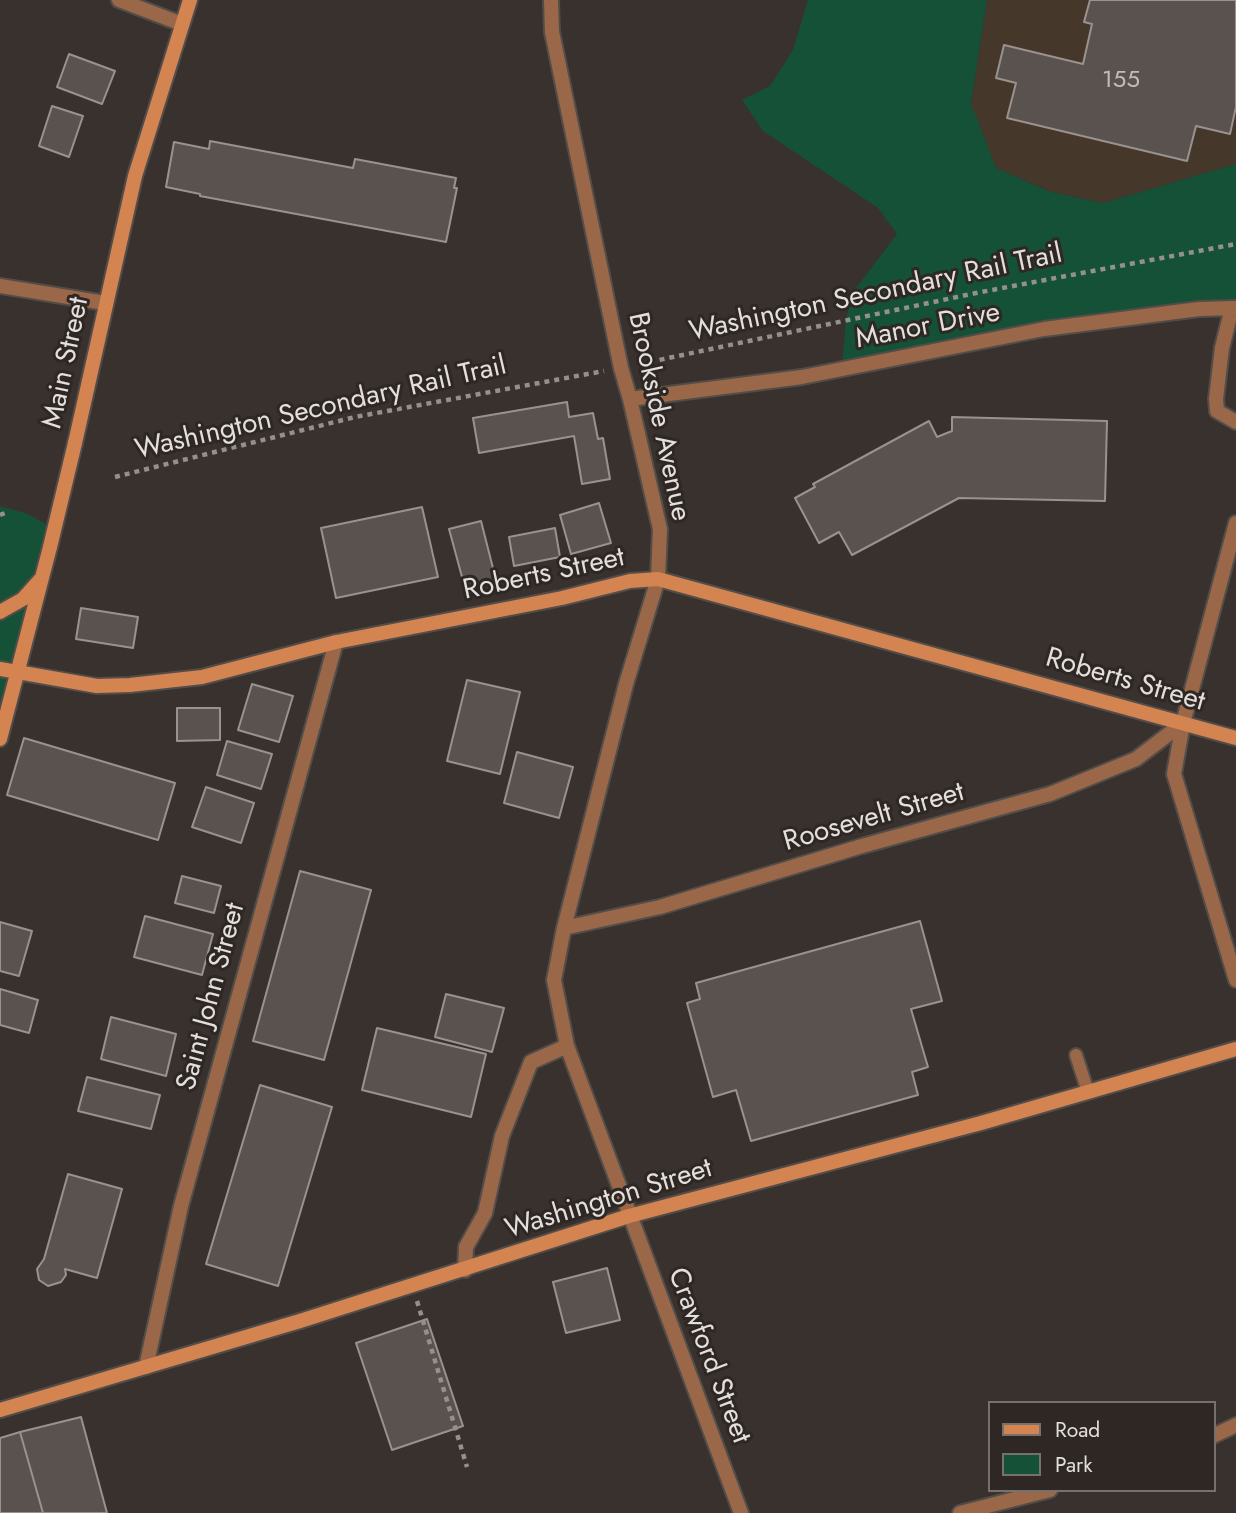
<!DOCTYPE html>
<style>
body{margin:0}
#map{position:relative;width:1236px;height:1513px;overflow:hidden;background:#38312e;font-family:Jost,sans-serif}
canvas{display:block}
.legend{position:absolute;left:988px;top:1401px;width:228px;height:91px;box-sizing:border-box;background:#2e2724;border:2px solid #76716e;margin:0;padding:9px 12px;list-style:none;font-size:21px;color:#e3dfdd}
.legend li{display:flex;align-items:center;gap:14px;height:35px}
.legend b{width:35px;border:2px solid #76716e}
</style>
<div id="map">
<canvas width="1236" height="1513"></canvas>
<ul class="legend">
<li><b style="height:9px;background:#d48450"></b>Road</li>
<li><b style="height:19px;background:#155137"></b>Park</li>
</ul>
</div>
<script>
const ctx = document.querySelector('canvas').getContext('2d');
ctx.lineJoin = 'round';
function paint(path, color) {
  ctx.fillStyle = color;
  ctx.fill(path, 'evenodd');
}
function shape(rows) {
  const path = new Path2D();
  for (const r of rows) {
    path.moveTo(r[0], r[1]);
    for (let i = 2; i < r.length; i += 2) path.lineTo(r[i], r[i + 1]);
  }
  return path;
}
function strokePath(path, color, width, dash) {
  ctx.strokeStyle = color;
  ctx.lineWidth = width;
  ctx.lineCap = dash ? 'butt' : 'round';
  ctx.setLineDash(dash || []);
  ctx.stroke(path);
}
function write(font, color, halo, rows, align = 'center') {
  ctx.font = font + ' Jost,sans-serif';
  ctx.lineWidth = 6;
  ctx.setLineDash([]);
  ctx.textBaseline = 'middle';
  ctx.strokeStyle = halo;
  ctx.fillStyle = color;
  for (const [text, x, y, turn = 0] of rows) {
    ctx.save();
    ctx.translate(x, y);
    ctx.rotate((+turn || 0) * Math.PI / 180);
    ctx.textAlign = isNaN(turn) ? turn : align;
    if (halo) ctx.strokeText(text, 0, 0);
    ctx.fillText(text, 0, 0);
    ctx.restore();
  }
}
paint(shape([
 [987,0,1236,0,1236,164,1103,203,1052,192,996,168,971,104]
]), '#46372b');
paint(shape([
 [808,0,987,0,971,103,996,168,1051,192,1103,203,1236,164,1236,308,1215,308,842,367,846,319,853,292,897,234,878,208,763,131,742,100,770,86,793,50],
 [0,506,28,514,51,527,0,736]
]), '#155137');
const building = shape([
 [1090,0,1236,0,1236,107,1230,134,1196,126,1187,161,1007,118,1016,83,996,78,1004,45,1083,64,1092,24,1084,22,1090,0],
 [69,54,115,71,102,104,57,87,69,54],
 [52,106,83,116,69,157,39,146,52,106],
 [210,141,353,168,355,159,456,178,454,188,457,188,446,242,200,196,200,194,166,187,174,142,209,149,210,141],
 [567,402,569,417,593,413,598,439,603,438,610,479,582,484,574,436,479,453,473,418,567,402],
 [952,417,1107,421,1105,501,959,498,852,555,839,532,819,543,795,498,815,487,813,484,929,421,937,437,952,431,952,417],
 [599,503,611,543,571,554,560,515,599,503],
 [422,507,438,577,336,598,321,528,422,507],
 [481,521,496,580,465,588,449,529,481,521],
 [555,528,560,557,514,566,509,537,555,528],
 [81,608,138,617,133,648,76,639,81,608],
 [467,680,520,692,500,774,447,761,467,680],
 [252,684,293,696,279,742,238,730,252,684],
 [177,708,220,708,220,740,177,741,177,708],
 [24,738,175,783,158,840,7,795,24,738],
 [227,741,272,754,261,789,217,775,227,741],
 [517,752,573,767,559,818,504,803,517,752],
 [206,787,254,803,241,843,192,827,206,787],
 [300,871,371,890,324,1060,253,1041,300,871],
 [182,876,221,886,214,913,175,903,182,876],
 [145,916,213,934,202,975,134,957,145,916],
 [920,921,942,1001,911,1009,928,1067,912,1072,918,1095,751,1141,736,1090,713,1097,687,1003,700,999,696,983,920,921],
 [0,922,32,931,19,976,0,971,0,922],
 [0,989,38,1000,29,1033,0,1025,0,989],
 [446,994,504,1008,492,1052,435,1037,446,994],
 [111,1017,176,1034,166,1076,101,1059,111,1017],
 [377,1028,486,1054,471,1117,362,1090,377,1028],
 [87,1077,160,1095,151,1129,78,1111,87,1077],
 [260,1085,332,1107,278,1286,206,1264,260,1085],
 [68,1174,122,1189,97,1278,65,1269,66,1275,61,1282,48,1286,39,1280,37,1269,44,1259,68,1174],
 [607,1268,620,1320,566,1333,553,1282,607,1268],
 [427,1319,463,1426,392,1450,356,1343,427,1319],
 [81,1417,107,1513,43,1513,20,1432,81,1417],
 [20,1432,43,1513,0,1513,0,1438,20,1432]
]);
paint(building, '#59524e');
strokePath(building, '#9a928e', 2);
const service = shape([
 [1076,1055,1088,1092]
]);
const minor = shape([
 [119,0,182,24],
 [551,0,552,32,621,368,630,399,660,529,658,579,626,684,564,928,554,980,567,1046,741,1513],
 [0,286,105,303],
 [1232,308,1222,348,1216,399,1217,411,1236,422],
 [630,399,802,377,1044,329,1199,309,1236,308],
 [1236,523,1183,723,1174,774,1236,980],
 [564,928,660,907,862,846,1050,794,1136,759,1183,723],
 [465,1270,466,1247,485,1213,502,1136,531,1062,567,1046],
 [146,1367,181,1206,336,642],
 [1213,1436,1236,1425],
 [960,1513,1050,1490]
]);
const secondary = shape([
 [75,443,135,176,190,0],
 [0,612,23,599,40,580],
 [0,669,97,686,130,685,202,677,336,642,562,598,630,581,658,579,1236,738],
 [0,739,50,547],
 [0,1410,300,1321,629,1216,981,1123,1236,1049]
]);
strokePath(service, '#534d4a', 16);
strokePath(minor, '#534d4a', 18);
strokePath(secondary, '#534d4a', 18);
strokePath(shape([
 [640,364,976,293,1236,244],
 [115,477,355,417,604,371],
 [0,515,8,512],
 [417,1301,467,1467]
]), '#95908e', 4.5, [5, 5]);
strokePath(service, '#9a6848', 12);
strokePath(minor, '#9a6848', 14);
strokePath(secondary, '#d48450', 14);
const secondaryBridge = shape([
 [50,547,75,443]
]);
strokePath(secondaryBridge, '#534d4a', 18, []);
strokePath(secondaryBridge, '#d48450', 14);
write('24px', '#c0bcb9', null, [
 ["155",1121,81]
]);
write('28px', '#e3dfdd', '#2e2724', [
 ["Washington Secondary Rail Trail",876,294,-12],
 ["Manor Drive",928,327,-11],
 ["Main Street",67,363,-78],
 ["Washington Secondary Rail Trail",321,409,-13],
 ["Brookside Avenue",658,417,78],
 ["Roberts Street",544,575,-12],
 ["Roberts Street",1125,681,16],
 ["Roosevelt Street",874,818,-16],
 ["Saint John Street",212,997,-75],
 ["Washington Street",609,1200,-17],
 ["Crawford Street",708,1356,69]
]);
</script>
